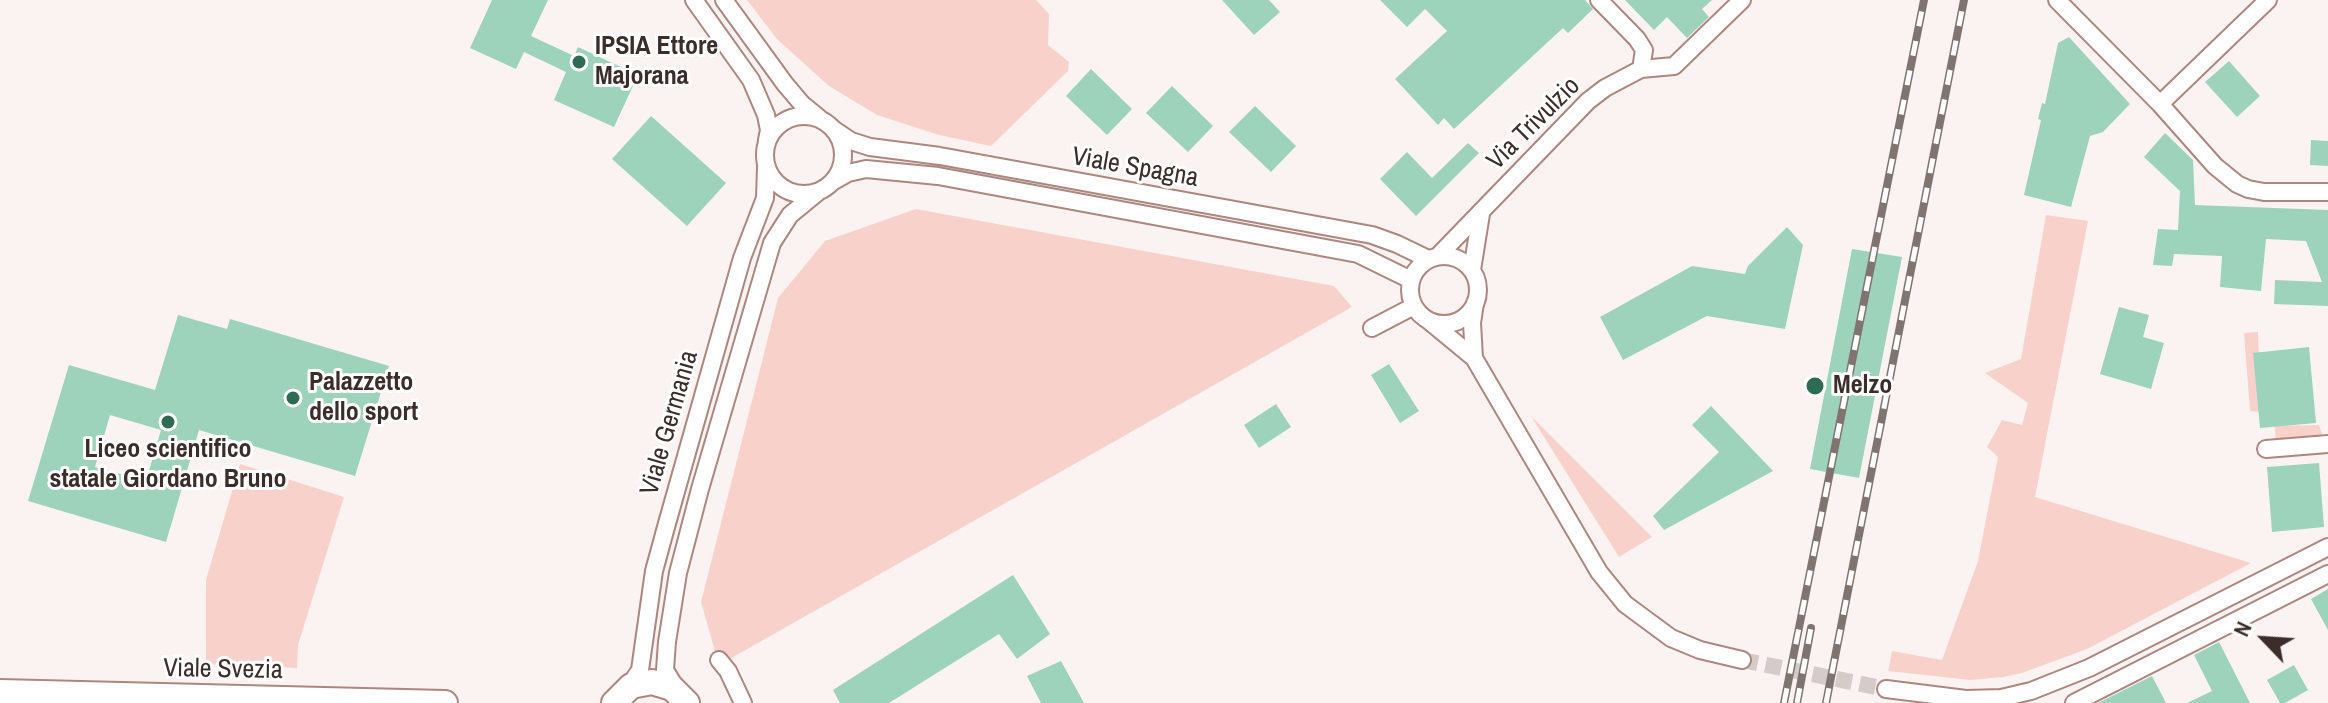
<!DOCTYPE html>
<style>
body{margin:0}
#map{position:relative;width:2328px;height:703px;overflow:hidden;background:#fbf3f1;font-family:"Archivo Narrow",sans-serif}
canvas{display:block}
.north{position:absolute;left:2224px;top:599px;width:80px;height:80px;-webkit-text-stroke:6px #fff;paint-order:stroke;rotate:295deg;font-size:22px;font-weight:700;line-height:32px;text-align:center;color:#3b2d29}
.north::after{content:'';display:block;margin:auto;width:28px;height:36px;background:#3b2d29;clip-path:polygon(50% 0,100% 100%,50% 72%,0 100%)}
</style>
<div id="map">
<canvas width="2328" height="703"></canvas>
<div class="north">N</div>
</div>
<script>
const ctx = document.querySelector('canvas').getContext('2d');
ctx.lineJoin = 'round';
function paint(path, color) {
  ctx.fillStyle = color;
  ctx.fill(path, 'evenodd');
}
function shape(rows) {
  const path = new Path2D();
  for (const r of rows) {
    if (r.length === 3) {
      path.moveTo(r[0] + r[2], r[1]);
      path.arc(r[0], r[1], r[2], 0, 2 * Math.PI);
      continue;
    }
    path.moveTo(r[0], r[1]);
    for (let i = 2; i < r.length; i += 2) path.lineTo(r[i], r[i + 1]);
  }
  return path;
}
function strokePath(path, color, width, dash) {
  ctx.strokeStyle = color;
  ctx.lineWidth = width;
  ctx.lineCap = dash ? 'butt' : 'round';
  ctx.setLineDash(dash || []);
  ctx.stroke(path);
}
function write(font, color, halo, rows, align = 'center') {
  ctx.font = font + ' "Archivo Narrow",sans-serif';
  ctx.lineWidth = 6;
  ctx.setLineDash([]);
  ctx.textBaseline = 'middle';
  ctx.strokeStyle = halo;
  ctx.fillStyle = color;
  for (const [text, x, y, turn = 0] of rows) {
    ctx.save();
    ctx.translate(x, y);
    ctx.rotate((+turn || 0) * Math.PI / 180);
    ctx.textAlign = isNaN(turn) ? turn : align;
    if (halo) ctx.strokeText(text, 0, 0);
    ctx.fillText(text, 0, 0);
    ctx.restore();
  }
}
paint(shape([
 [747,0,1036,0,1049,14,1048,45,1069,62,1068,71,991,146,939,135,877,115,829,86,777,39],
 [916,209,1334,286,1352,307,719,665,701,602,778,298,825,241],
 [2046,215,2088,221,2035,497,2251,563,2087,649,2022,673,2003,677,1970,680,1888,671,1892,651,1942,660,1978,561,1998,457,1987,447,2002,420,2022,425,2028,403,1985,373,2021,359],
 [2258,332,2261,412,2250,411,2244,333],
 [1531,416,1652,537,1619,557],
 [2319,425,2328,452,2276,457,2275,426],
 [240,464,344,497,298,645,297,668,206,664,206,580]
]), '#f8d2ca');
paint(shape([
 [492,0,548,0,531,36,574,56,578,47,638,75,614,127,554,100,566,72,524,52,516,69,470,48],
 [1222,0,1269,0,1280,12,1254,35],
 [1380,0,1585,0,1593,9,1568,33,1563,28,1454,129,1444,118,1438,125,1395,79,1447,31,1425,9,1407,27],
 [1625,0,1712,0,1702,9,1709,17,1687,38,1667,17,1654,30],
 [2069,37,2130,104,2103,132,2090,136,2071,207,2024,195,2041,120,2038,119,2042,103,2045,104,2058,43],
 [2229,61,2260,96,2237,117,2205,82],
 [1091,69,1132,109,1107,135,1066,96],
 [1172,86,1213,126,1188,152,1146,113],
 [1255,106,1296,146,1271,172,1229,132],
 [651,116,726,183,687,226,612,159],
 [2165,133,2193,160,2195,205,2328,210,2328,306,2274,304,2275,280,2322,282,2306,241,2266,239,2261,291,2220,287,2222,256,2174,254,2172,266,2153,265,2158,229,2178,230,2180,191,2144,157],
 [2311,140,2328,141,2328,166,2310,165],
 [1468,143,1479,153,1416,216,1380,179,1407,152,1432,178],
 [1787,227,1803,245,1785,329,1707,316,1623,360,1600,317,1692,266,1745,274,1748,266],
 [1852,249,1902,257,1859,478,1810,469],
 [2119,307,2149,315,2143,337,2164,343,2151,389,2100,374],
 [178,315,227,329,230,319,389,366,355,476,199,430,166,542,28,501,69,365,155,390],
 [110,415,161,430,146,481,95,467],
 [2309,347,2316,423,2260,428,2253,353],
 [1389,364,1419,411,1400,423,1371,375],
 [1276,404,1291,427,1259,448,1244,425],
 [1711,406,1773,471,1664,530,1653,516,1719,452,1692,425],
 [2319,463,2324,527,2272,532,2267,467],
 [1013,575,1050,634,1017,659,999,634,889,703,840,703,833,690],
 [2328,589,2328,630,2311,599],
 [2219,642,2250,703,2187,703,2212,691,2194,655],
 [1061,661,1084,703,1041,703,1027,676],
 [2294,665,2308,690,2285,703,2280,703,2267,680],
 [2152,676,2166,703,2098,703]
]), '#9dd2bb');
strokePath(shape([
 [1742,660,1886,689]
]), '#d5cbc9', 16, [16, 8]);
const street = shape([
 [694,0,751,80,766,115,769,130,767,140],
 [724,0,785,84,802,104,819,118],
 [1599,0,1637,39,1644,50,1641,69],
 [2057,0,2160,104,2215,166,2237,184,2248,189,2264,192,2328,192],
 [2160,104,2268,0],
 [804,155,39],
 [833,129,851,141,870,147,940,156,1372,235,1397,244,1428,259],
 [832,182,848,173,866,169,938,176,1358,254,1411,280],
 [1439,255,1588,101,1605,88,1641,69,1674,66,1742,0],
 [1444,290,34],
 [1472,270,1481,214],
 [1428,320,1474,358,1599,572,1625,604,1671,638,1700,650,1742,660],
 [1372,328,1414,306],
 [1474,358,1472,323,1475,303],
 [2266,449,2328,444],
 [719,660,728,671,743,703],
 [628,688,640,670,654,571,666,527,742,258,765,198,766,167],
 [1886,689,1966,699,2001,698,2031,691,2089,668,2328,547],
 [677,690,665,670,667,642,678,573,700,489,772,243,790,215,818,192],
 [2074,703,2328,574]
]);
const secondary = shape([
 [0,692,445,703],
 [614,703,631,686,652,682,672,688,687,703]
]);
strokePath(street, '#ab877f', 20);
strokePath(secondary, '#ab877f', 28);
strokePath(street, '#fff', 16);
strokePath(secondary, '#fff', 24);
const rail = shape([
 [1784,703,1924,0],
 [1797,703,1811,628],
 [1826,703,1964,0]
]);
strokePath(rail, '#807471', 8);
strokePath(rail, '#fff', 5, [15]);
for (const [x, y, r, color] of [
 [579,62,8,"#2f6a54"],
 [1815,386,10,"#2f6a54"],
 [293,398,8,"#2f6a54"],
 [168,422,8,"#2f6a54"]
]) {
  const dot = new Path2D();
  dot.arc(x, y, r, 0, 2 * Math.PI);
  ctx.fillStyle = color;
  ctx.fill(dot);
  strokePath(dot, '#fff', 3);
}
write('bold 26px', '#3b2d29', '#fff', [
 ["IPSIA Ettore",595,47],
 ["Majorana",595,77],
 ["Palazzetto",309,383],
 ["dello sport",309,413],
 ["Melzo",1833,386],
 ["Liceo scientifico",168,450,"center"],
 ["statale Giordano Bruno",168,480,"center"]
], 'left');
write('26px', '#3b2d29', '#fff', [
 ["Via Trivulzio",1534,124,-45],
 ["Viale Spagna",1135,168,10],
 ["Viale Germania",670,423,-74],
 ["Viale Svezia",223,670,1]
]);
</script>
